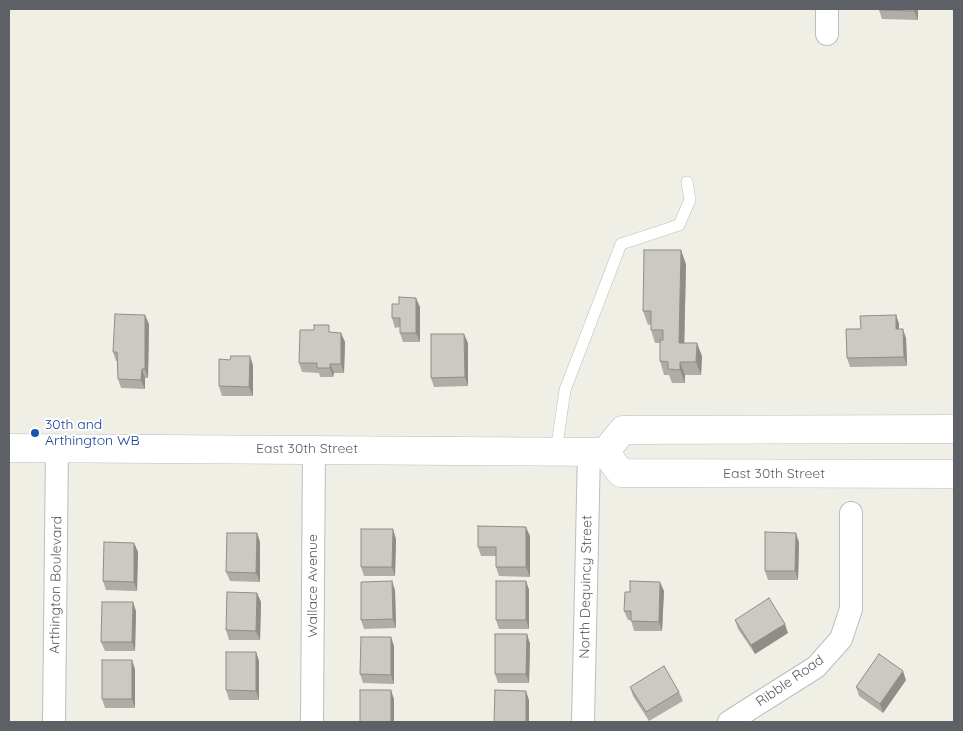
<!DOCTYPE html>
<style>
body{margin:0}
#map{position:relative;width:963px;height:731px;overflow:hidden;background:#f0efe6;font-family:Quicksand,sans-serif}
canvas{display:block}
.frame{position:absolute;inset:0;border:10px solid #5d6067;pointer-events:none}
</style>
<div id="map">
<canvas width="963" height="731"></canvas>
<div class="frame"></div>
</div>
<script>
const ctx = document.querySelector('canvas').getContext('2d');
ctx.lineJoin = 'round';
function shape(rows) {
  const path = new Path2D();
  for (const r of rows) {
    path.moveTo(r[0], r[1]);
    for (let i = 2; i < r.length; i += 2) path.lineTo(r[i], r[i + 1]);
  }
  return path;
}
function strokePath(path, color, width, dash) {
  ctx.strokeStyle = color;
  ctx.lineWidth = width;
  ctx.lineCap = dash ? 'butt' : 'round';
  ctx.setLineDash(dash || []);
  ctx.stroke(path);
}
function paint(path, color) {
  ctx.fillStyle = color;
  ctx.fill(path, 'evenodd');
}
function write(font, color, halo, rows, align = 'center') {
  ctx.font = font + ' Quicksand,sans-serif';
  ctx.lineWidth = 4;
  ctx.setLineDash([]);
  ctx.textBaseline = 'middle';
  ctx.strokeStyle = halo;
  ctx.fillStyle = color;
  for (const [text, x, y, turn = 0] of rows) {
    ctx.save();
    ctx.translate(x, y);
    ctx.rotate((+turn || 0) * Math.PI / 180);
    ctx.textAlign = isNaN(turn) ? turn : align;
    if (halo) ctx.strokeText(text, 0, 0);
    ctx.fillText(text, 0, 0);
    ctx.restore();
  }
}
const service = shape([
 [556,452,565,390,621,244,679,225,690,200,687,182]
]);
const minor = shape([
 [827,9,827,34],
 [54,722,57,448],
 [312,722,314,449],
 [583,722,589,452],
 [729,722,816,667,841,639,851,609,851,513]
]);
const secondary = shape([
 [9,448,605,452],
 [605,452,621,473,954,474],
 [605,452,623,430,954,429]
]);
strokePath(service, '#babdc2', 12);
strokePath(minor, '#babdc2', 24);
strokePath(secondary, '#bbbdc4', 29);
strokePath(service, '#fff', 11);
strokePath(minor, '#fff', 22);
strokePath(secondary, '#fff', 28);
paint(shape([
 [918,9,918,20,882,19,879,10],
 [686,264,684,343,702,356,701,375,685,375,685,383,672,383,669,375,664,375,660,361,660,343,655,343,651,330,651,324,648,325,643,311],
 [420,307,420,342,403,342,400,333,400,327,395,328,392,318],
 [896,315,899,324,899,329,906,338,907,366,850,367,847,358,861,329],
 [149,324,148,378,145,378,145,389,121,388,118,379,117,361,116,361,113,352],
 [332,332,345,342,344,373,334,373,333,377,320,377,319,373,302,372,299,363],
 [468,343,468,386,434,387,431,378],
 [253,365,253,396,222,396,219,386],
 [257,533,260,542,260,582,230,581,226,572],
 [530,536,530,577,499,576,496,567,496,556,481,556,478,547],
 [396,539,395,576,364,576,361,567],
 [799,542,798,580,768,580,765,571],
 [134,543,138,552,137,591,106,590,103,581],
 [526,581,529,590,529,629,499,629,496,620],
 [395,590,396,628,364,629,361,620],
 [664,591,662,631,634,631,631,620,628,620,624,611],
 [257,593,261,602,260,640,229,640,226,630],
 [136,611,135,651,105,651,101,642],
 [735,620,788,633,755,654,738,629],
 [527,634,530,644,529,683,498,683,495,674],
 [394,646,394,684,363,683,360,674],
 [256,652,259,661,259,700,229,700,226,690],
 [135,669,135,708,105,708,102,699],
 [906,680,883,713,859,696,856,687],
 [630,687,679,692,683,701,649,721,633,696]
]), '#afada8');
paint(shape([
 [914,9,918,9,918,20,914,11],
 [681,250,686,264,684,356,679,343],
 [416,298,420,307,420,342,416,333],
 [145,315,149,324,148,378,145,369],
 [896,315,899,324,899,338,896,329],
 [903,329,906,338,907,366,904,357],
 [341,333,345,342,344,373,341,364],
 [464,334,468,343,468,386,465,377],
 [697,343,702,356,701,375,696,362],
 [250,356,253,365,253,396,249,387],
 [680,362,685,375,685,383,680,370],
 [330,364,334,373,333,377,330,368],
 [142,369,145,378,145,389,141,380],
 [526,527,530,536,530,577,526,567],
 [393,529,396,539,395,576,392,567],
 [257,533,260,542,260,582,256,573],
 [796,533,799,542,798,580,795,571],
 [134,543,138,552,137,591,134,582],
 [392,581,395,590,396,628,393,619],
 [526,581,529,590,529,629,526,620],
 [660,582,664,591,662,631,659,622],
 [257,593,261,602,260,640,256,631],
 [133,602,136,611,135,651,132,642],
 [785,624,788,633,755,654,751,645],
 [527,634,530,644,529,683,526,674],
 [391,637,394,646,394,684,391,675],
 [256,652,259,661,259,700,256,691],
 [132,660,135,669,135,708,132,699],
 [903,671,906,680,883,713,880,704],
 [391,690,394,699,394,722,391,722],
 [526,691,529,700,529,722,526,722]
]), '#8e8d88');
const building = shape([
 [879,9,914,9,914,11,879,10,879,9],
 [644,250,681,250,679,343,697,343,696,362,680,362,680,370,668,369,668,362,660,361,660,340,663,340,663,330,651,330,651,311,643,311,644,250],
 [399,297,416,298,416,333,400,333,400,318,392,318,392,304,399,304,399,297],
 [115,314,145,315,145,369,142,369,141,380,118,379,117,352,113,352,115,314],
 [896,315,896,329,903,329,904,357,847,358,846,329,861,329,860,316,896,315],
 [314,325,329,325,329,332,341,333,341,364,330,364,330,368,317,368,317,363,299,363,300,330,314,330,314,325],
 [431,334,464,334,465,377,431,378,431,334],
 [231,356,250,356,249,387,219,386,219,359,230,360,231,356],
 [478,526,526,527,526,567,496,567,496,547,478,547,478,526],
 [361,529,393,529,392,567,361,567,361,529],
 [765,532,796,533,795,571,765,571,765,532],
 [227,533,257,533,256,573,226,572,227,533],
 [104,542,134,543,134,582,103,581,104,542],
 [392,581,393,619,361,620,361,582,392,581],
 [496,581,526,581,526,620,496,620,496,581],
 [630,581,660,582,659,622,631,621,631,611,624,611,625,592,630,592,630,581],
 [227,592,257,593,256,631,226,630,227,592],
 [769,598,785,624,751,645,735,620,769,598],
 [102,602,133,602,132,642,101,642,102,602],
 [495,634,527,634,526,674,495,674,495,634],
 [361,637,391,637,391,675,360,674,361,637],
 [226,652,256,652,256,691,226,690,226,652],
 [879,654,903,671,880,704,856,687,879,654],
 [102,660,132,660,132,699,102,699,102,660],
 [664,666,679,692,646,712,630,687,664,666],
 [360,690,391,690,391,722,360,722,360,690],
 [495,690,526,691,526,722,494,722,495,690]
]);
paint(building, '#cbc9c3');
strokePath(building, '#8e8d88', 1);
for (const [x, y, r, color] of [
 [35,433,5,"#1a4fb4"]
]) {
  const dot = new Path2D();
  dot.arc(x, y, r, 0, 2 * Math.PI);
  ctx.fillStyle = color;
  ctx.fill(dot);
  strokePath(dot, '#fff', 2);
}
write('14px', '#164399', '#fff', [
 ["30th and",45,425],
 ["Arthington WB",45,441]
], 'left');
write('14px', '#5d6067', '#fff', [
 ["East 30th Street",307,449],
 ["East 30th Street",774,474],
 ["Arthington Boulevard",56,585,-89],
 ["Wallace Avenue",313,586,-90],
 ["North Dequincy Street",586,587,-89],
 ["Ribble Road",790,681,-35]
]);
</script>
